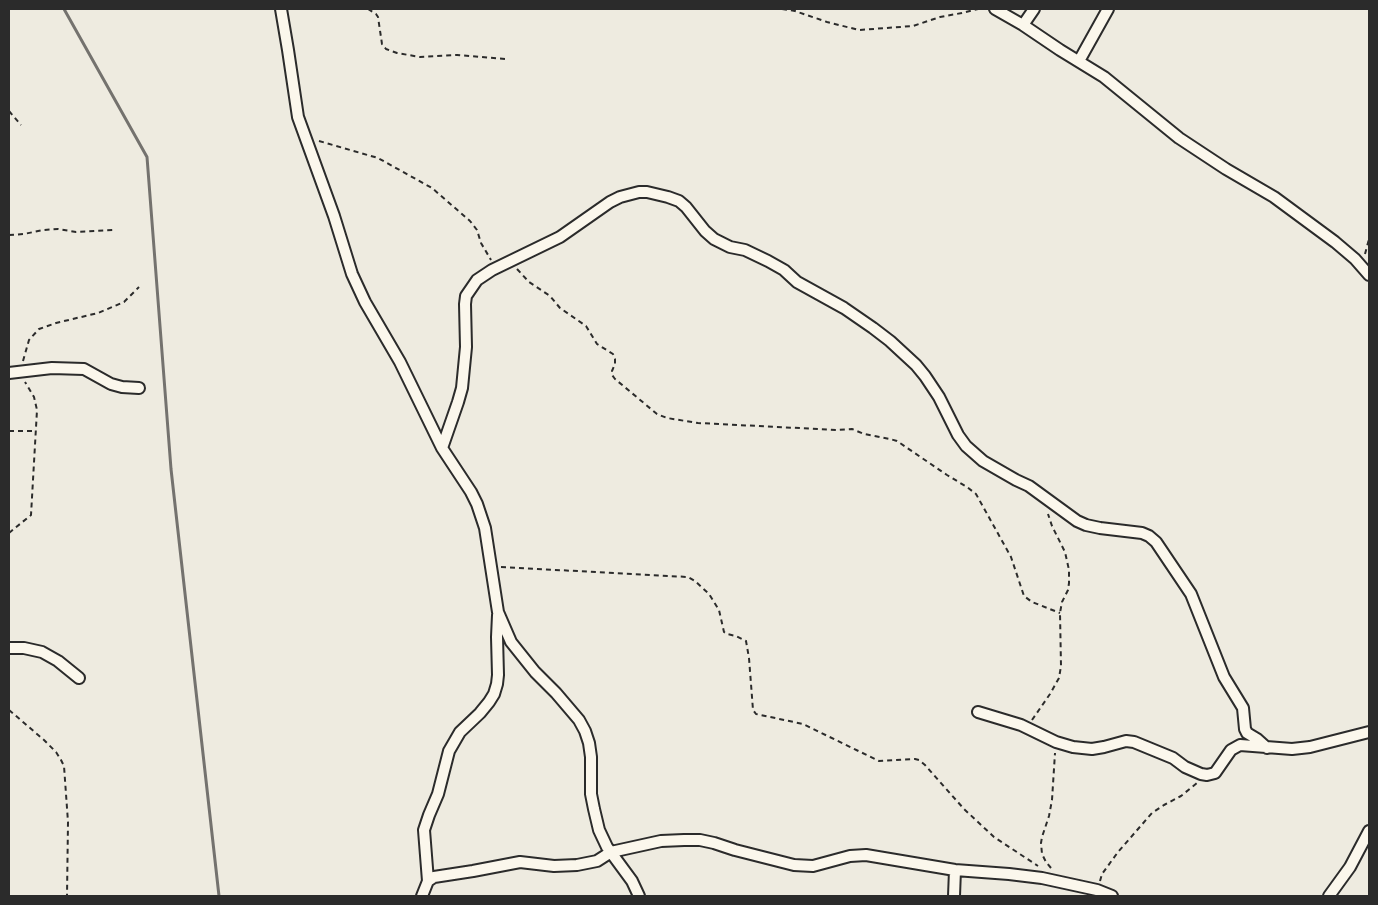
<!DOCTYPE html>
<style>
body{margin:0}
#map{position:relative;width:1378px;height:905px;overflow:hidden;background:#eeebe0;font-family:Mali,sans-serif}
canvas{display:block}
.frame{position:absolute;inset:0;border:10px solid #2b2b2b;pointer-events:none}
</style>
<div id="map">
<canvas width="1378" height="905"></canvas>
<div class="frame"></div>
</div>
<script>
const ctx = document.querySelector('canvas').getContext('2d');
ctx.lineJoin = 'round';
function shape(rows) {
  const path = new Path2D();
  for (const r of rows) {
    path.moveTo(r[0], r[1]);
    for (let i = 2; i < r.length; i += 2) path.lineTo(r[i], r[i + 1]);
  }
  return path;
}
function strokePath(path, color, width, dash) {
  ctx.strokeStyle = color;
  ctx.lineWidth = width;
  ctx.lineCap = dash ? 'butt' : 'round';
  ctx.setLineDash(dash || []);
  ctx.stroke(path);
}
strokePath(shape([
 [64,9,147,157,171,469,219,896]
]), '#74726e', 3);
const minor = shape([
 [281,9,288,50,298,117,334,216,352,274,365,302,400,362,442,448,471,492,477,504,485,528,498,612,511,642,535,672,556,693,579,720,585,731,589,743,591,757,591,794,594,809,599,830,607,847,632,881,639,896],
 [995,9,1023,25,1060,50,1104,77,1179,138,1226,169,1274,197,1335,242,1355,259,1369,275],
 [1023,25,1034,9],
 [1079,61,1108,9],
 [9,373,52,368,84,369,111,384,122,387,139,388],
 [442,448,458,402,462,388,466,347,465,304,466,296,477,280,492,270,560,237,610,202,620,197,639,192,647,192,668,197,679,201,686,207,705,231,714,239,730,247,745,250,768,261,784,270,797,282,844,308,873,328,890,341,916,365,925,376,939,397,958,435,966,446,983,461,1016,480,1029,486,1077,521,1086,525,1100,528,1142,533,1149,536,1156,542,1191,594,1224,677,1243,708,1245,729,1247,733,1257,739,1267,748],
 [9,648,24,648,42,652,58,661,79,678],
 [978,712,1021,725,1056,742,1073,747,1092,749,1104,747,1126,741,1134,742,1173,758,1185,767,1201,774,1207,775,1215,773,1231,750,1240,745,1292,749,1310,747,1369,732],
 [428,881,424,830,429,815,438,794,449,751,460,732,480,713,489,702,494,694,497,684,498,675,497,637,498,615],
 [422,896,428,881,434,877,473,871,520,862,554,866,577,865,597,861,611,852,661,841,684,840,700,840,714,843,735,850,794,865,813,866,850,856,866,855,955,870,1009,874,1042,878,1097,890,1112,896],
 [954,896,955,870],
 [1329,896,1350,867,1369,831]
]);
strokePath(minor, '#2b2b2b', 14);
strokePath(shape([
 [368,9,376,14,378,17,382,44,386,49,397,53,420,57,457,55,505,59],
 [782,9,795,11,827,22,859,30,913,26,940,17,962,13,978,9],
 [9,111,21,125],
 [319,141,378,158,432,188,470,221,477,230,481,243,491,260],
 [9,235,24,234,43,230,58,229,76,232,114,230],
 [1365,254,1369,239],
 [517,269,529,282,550,296,560,308,586,326,597,344,613,354,615,359,615,364,612,371,612,375,615,379,657,414,667,418,698,423,838,430,852,429,864,434,890,439,897,441,947,475,967,487,976,494,1011,557,1024,596,1032,602,1060,613],
 [23,361,29,340,39,329,56,323,98,313,124,302,139,287],
 [9,431,35,431],
 [9,533,31,515,37,410,34,397,25,382],
 [501,567,688,577,695,581,709,594,719,610,724,632,727,634,736,636,746,641,749,658,753,710,756,714,803,724,879,761,915,759,919,760,925,765,964,809,994,837,1038,866],
 [9,710,44,740,56,752,61,760,64,766,68,822,67,896],
 [1032,720,1050,694,1059,678,1061,666,1060,613,1062,602,1068,590,1069,583,1069,570,1065,552,1052,526,1048,514],
 [1051,868,1046,862,1042,854,1041,843,1042,837,1049,816,1052,800,1055,753],
 [1100,881,1102,874,1118,852,1152,813,1164,805,1181,796,1197,783]
]), '#2b2b2b', 2, [5, 4]);
strokePath(minor, '#fbf7ec', 10);
</script>
